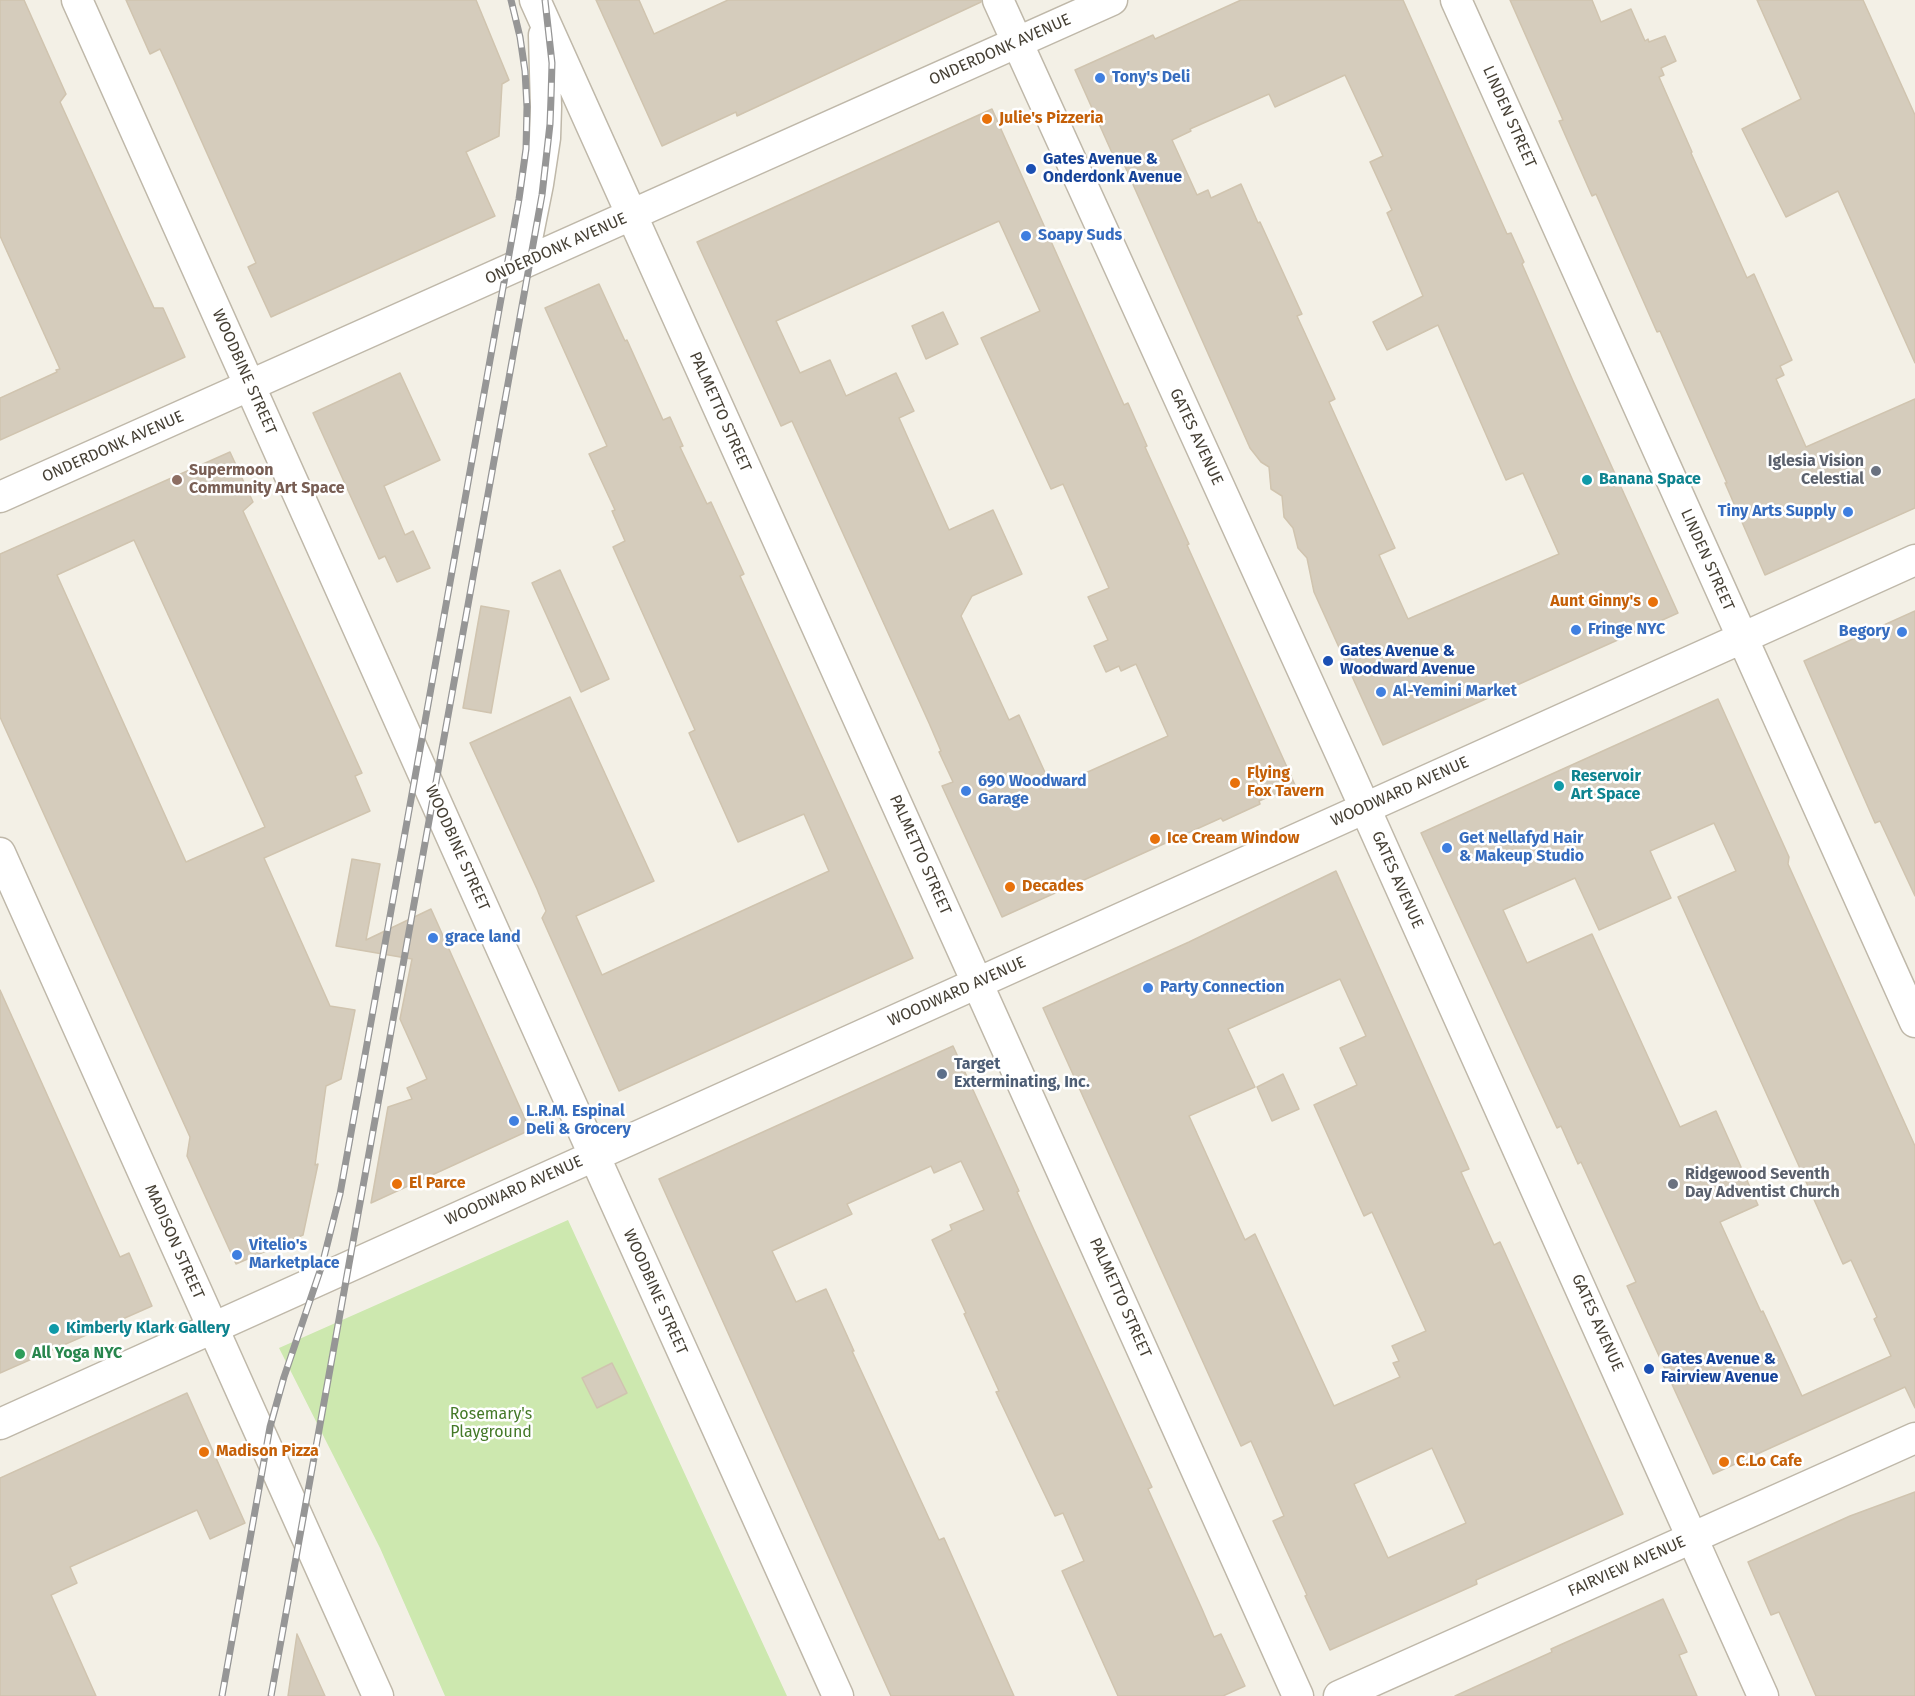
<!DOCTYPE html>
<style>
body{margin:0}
canvas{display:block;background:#f3f0e6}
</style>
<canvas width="1915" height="1696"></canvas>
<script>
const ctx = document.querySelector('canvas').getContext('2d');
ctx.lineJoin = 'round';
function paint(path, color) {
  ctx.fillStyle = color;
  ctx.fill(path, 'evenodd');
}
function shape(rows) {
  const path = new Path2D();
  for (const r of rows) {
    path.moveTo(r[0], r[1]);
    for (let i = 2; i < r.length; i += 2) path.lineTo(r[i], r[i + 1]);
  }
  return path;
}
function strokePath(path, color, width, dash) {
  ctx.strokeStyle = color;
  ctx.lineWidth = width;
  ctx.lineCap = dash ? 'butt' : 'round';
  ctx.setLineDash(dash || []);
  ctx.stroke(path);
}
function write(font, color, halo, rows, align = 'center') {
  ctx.font = font + ' "Fira Sans",sans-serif';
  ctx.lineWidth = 5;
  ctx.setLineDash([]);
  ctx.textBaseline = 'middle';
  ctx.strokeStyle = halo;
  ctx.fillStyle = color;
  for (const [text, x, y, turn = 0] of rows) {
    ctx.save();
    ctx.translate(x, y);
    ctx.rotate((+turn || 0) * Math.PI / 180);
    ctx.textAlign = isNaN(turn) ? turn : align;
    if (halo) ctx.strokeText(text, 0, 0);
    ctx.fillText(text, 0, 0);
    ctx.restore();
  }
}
paint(shape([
 [568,1220,787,1696,445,1696,380,1548,279,1348]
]), '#cde8af');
const building = shape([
 [0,0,24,0,66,94,60,102,124,243,154,308,163,308,185,357,0,440,0,398,57,372,56,370,60,369,0,236,0,0],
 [126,0,476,0,509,80,502,84,499,136,466,152,495,216,271,317,248,267,256,263,172,75,160,49,150,54,126,0],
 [596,0,639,0,654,34,728,0,981,0,981,2,737,116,736,112,662,146,596,0],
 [1241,0,1403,0,1507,234,1511,233,1524,262,1522,264,1573,381,1678,613,1383,745,1314,592,1307,558,1298,548,1293,528,1284,517,1282,496,1271,489,1269,467,1261,462,1250,448,1123,162,1117,164,1075,70,1153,35,1155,39,1241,0],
 [1345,75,1383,156,1370,162,1392,210,1387,213,1423,296,1373,322,1387,350,1438,325,1506,480,1523,473,1559,554,1408,619,1379,555,1395,548,1329,402,1335,399,1297,316,1302,314,1260,222,1258,223,1241,184,1211,198,1208,190,1197,195,1172,140,1191,131,1190,129,1269,94,1275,107,1345,75],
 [1510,0,1592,0,1601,22,1631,9,1645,41,1648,39,1649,42,1665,36,1676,61,1661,68,1664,75,1659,77,1692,152,1691,153,1747,278,1754,274,1792,360,1780,366,1784,375,1776,379,1806,447,1915,399,1915,508,1765,575,1725,483,1727,483,1660,331,1657,332,1596,194,1592,196,1559,121,1563,120,1510,0],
 [1757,0,1863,0,1915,115,1915,363,1838,191,1786,217,1742,129,1801,99,1757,0],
 [992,109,1124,405,1128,403,1147,446,1145,447,1189,544,1187,545,1295,785,1259,801,1260,804,1223,821,1221,818,1002,917,942,786,953,782,939,752,941,751,929,723,792,421,781,426,697,242,992,109],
 [999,221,1040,311,981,338,1051,489,1063,484,1109,588,1088,597,1108,640,1094,646,1106,672,1119,666,1121,671,1136,664,1168,736,1052,788,1019,715,1009,720,961,616,972,596,1022,574,993,510,949,530,899,418,914,411,896,373,846,396,830,360,800,373,776,321,999,221],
 [599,284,625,341,627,340,663,420,670,417,683,446,680,447,707,504,711,502,744,574,740,576,913,958,619,1091,542,918,546,911,537,889,470,743,570,697,654,881,576,916,602,975,829,871,804,814,738,842,689,733,695,730,613,547,625,541,612,511,615,510,589,454,607,446,545,308,599,284],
 [943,312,958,344,926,359,912,326,943,312],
 [400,373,440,460,384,486,405,535,413,531,430,568,397,582,385,556,379,559,313,413,400,373],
 [230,452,253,502,243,511,362,773,355,776,370,811,264,858,330,1006,355,1010,341,1079,326,1086,315,1165,318,1164,303,1235,236,1264,187,1156,190,1137,0,717,0,554,230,452],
 [134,540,265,827,186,862,57,575,134,540],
 [560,570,609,679,581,692,532,583,560,570],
 [481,606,509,611,491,713,463,708,481,606],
 [1915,611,1915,896,1880,821,1875,823,1804,661,1915,611],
 [1718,699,1789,857,1788,864,1915,1146,1915,1408,1905,1387,1713,1474,1627,1286,1636,1282,1581,1162,1578,1164,1561,1126,1557,1128,1421,833,1718,699],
 [1714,823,1736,871,1678,897,1843,1264,1851,1260,1877,1317,1874,1319,1891,1356,1802,1396,1763,1311,1761,1312,1720,1222,1758,1205,1716,1111,1680,1127,1592,934,1527,963,1503,910,1575,878,1599,930,1671,898,1650,851,1714,823],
 [352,859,380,864,366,940,431,909,530,1130,371,1203,388,1107,412,1099,407,1088,427,1079,400,1019,412,959,336,946,352,859],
 [1336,871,1469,1169,1461,1172,1494,1245,1500,1242,1623,1514,1476,1580,1477,1584,1330,1650,1305,1596,1307,1595,1273,1521,1284,1516,1251,1441,1241,1446,1043,1008,1189,942,1336,871],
 [1340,979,1366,1036,1340,1048,1357,1085,1314,1105,1364,1216,1372,1212,1426,1331,1392,1346,1399,1361,1393,1363,1400,1377,1334,1406,1255,1234,1245,1240,1189,1116,1255,1087,1228,1029,1340,979],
 [1432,1448,1466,1523,1388,1558,1354,1484,1432,1448],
 [0,990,120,1257,129,1253,152,1306,0,1373,0,990],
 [953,1046,1019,1191,1017,1192,1034,1230,1152,1487,1148,1489,1202,1609,1214,1637,1221,1634,1245,1686,1223,1696,1118,1696,1062,1571,1084,1561,1063,1513,1055,1516,1031,1466,996,1392,999,1391,964,1314,966,1313,932,1240,952,1230,950,1225,984,1210,961,1161,934,1173,931,1166,847,1204,852,1214,772,1251,796,1302,826,1289,854,1351,852,1351,939,1540,944,1538,1014,1696,891,1696,659,1179,953,1046],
 [1283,1074,1299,1109,1272,1121,1257,1087,1283,1074],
 [612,1363,627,1393,597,1408,582,1378,612,1363],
 [187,1393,245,1523,210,1539,197,1510,70,1567,77,1583,51,1595,96,1696,0,1696,0,1478,187,1393],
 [1915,1492,1915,1696,1816,1696,1779,1612,1771,1615,1748,1562,1850,1516,1915,1492],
 [1663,1599,1687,1652,1679,1655,1697,1696,1455,1696,1552,1652,1551,1649,1663,1599],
 [297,1634,325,1696,288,1696,297,1634]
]);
paint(building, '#d5ccbc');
strokePath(building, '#d0c4af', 1.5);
const minor = shape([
 [77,0,594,1155,838,1696],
 [535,0,1298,1696],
 [998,0,1343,759,1763,1696],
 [1456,0,1915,1022],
 [522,264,538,184,545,138,546,107,544,35],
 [0,497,1112,0],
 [0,853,378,1696],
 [0,1424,1915,560],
 [1339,1696,1915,1438]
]);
strokePath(minor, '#bfb8a9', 33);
strokePath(minor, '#fff', 30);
const rail = shape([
 [222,1696,270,1427,284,1377,322,1265,340,1194,519,199,526,149,527,107,525,71,520,37,511,0],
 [271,1696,542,195,550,124,551,98,552,63,545,0]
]);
strokePath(rail, '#969696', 7);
strokePath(rail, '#fff', 4.5, [14]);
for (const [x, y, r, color] of [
 [1100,78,6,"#3f7fe0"],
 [987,119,6,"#e8710a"],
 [1031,169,6,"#1a4fb4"],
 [1026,236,6,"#3f7fe0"],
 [1876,471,6,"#6b7280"],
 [177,480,6,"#8d6e63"],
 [1587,480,6,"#0f9aa8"],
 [1848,512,6,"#3f7fe0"],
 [1653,602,6,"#e8710a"],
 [1576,630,6,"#3f7fe0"],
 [1902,632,6,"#3f7fe0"],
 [1328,661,6,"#1a4fb4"],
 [1381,692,6,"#3f7fe0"],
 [1235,783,6,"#e8710a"],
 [1559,786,6,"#0f9aa8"],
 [966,791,6,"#3f7fe0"],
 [1155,839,6,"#e8710a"],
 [1447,848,6,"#3f7fe0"],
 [1010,887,6,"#e8710a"],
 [433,938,6,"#3f7fe0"],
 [1148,988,6,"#3f7fe0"],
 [942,1074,6,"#5c6f8a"],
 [514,1121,6,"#3f7fe0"],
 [397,1184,6,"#e8710a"],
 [1673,1184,6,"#6b7280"],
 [237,1255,6,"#3f7fe0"],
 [54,1329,6,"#0f9aa8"],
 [20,1354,6,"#2e9e5b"],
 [1649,1369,6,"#1a4fb4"],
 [204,1452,6,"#e8710a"],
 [1724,1462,6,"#e8710a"]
]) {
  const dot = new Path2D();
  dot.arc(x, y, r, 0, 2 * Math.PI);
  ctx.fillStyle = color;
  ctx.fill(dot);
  strokePath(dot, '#fff', 2);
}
write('16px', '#464035', '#fff', [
 ["ONDERDONK AVENUE",1000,50,-24],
 ["LINDEN STREET",1509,117,66],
 ["ONDERDONK AVENUE",556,249,-24],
 ["WOODBINE STREET",244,372,66],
 ["PALMETTO STREET",720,412,66],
 ["GATES AVENUE",1196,437,65],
 ["ONDERDONK AVENUE",113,447,-24],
 ["LINDEN STREET",1707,560,66],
 ["WOODWARD AVENUE",1400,792,-24],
 ["WOODBINE STREET",457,848,66],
 ["PALMETTO STREET",920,855,66],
 ["GATES AVENUE",1397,880,66],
 ["WOODWARD AVENUE",957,992,-24],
 ["WOODWARD AVENUE",514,1191,-24],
 ["MADISON STREET",174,1242,66],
 ["WOODBINE STREET",655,1292,66],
 ["PALMETTO STREET",1120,1298,66],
 ["GATES AVENUE",1597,1323,66],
 ["FAIRVIEW AVENUE",1627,1567,-24]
]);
write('bold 16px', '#366cbe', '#fff', [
 ["Tony's Deli",1112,78],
 ["Soapy Suds",1038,236],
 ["Tiny Arts Supply",1836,512,"right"],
 ["Fringe NYC",1588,630],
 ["Begory",1890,632,"right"],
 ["Al-Yemini Market",1393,692],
 ["690 Woodward",978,782],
 ["Garage",978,800],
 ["Get Nellafyd Hair",1459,839],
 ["& Makeup Studio",1459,857],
 ["grace land",445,938],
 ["Party Connection",1160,988],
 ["L.R.M. Espinal",526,1112],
 ["Deli & Grocery",526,1130],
 ["Vitelio's",249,1246],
 ["Marketplace",249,1264]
], 'left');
write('bold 16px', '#c56008', '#fff', [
 ["Julie's Pizzeria",999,119],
 ["Aunt Ginny's",1641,602,"right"],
 ["Flying",1247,774],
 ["Fox Tavern",1247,792],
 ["Ice Cream Window",1167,839],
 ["Decades",1022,887],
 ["El Parce",409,1184],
 ["Madison Pizza",216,1452],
 ["C.Lo Cafe",1736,1462]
], 'left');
write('bold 16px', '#164399', '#fff', [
 ["Gates Avenue &",1043,160],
 ["Onderdonk Avenue",1043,178],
 ["Gates Avenue &",1340,652],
 ["Woodward Avenue",1340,670],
 ["Gates Avenue &",1661,1360],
 ["Fairview Avenue",1661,1378]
], 'left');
write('bold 16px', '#5b616d', '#fff', [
 ["Iglesia Vision",1864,462],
 ["Celestial",1864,480],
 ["Ridgewood Seventh",1685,1175,"left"],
 ["Day Adventist Church",1685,1193,"left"]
], 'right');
write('bold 16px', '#785e54', '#fff', [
 ["Supermoon",189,471],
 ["Community Art Space",189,489]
], 'left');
write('bold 16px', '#0d838f', '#fff', [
 ["Banana Space",1599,480],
 ["Reservoir",1571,777],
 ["Art Space",1571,795],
 ["Kimberly Klark Gallery",66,1329]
], 'left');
write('bold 16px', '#4e5e75', '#fff', [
 ["Target",954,1065],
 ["Exterminating, Inc.",954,1083]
], 'left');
write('bold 16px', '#27864d', '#fff', [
 ["All Yoga NYC",32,1354]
], 'left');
write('16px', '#447928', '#fff', [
 ["Rosemary's",491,1415],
 ["Playground",491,1433]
]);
</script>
